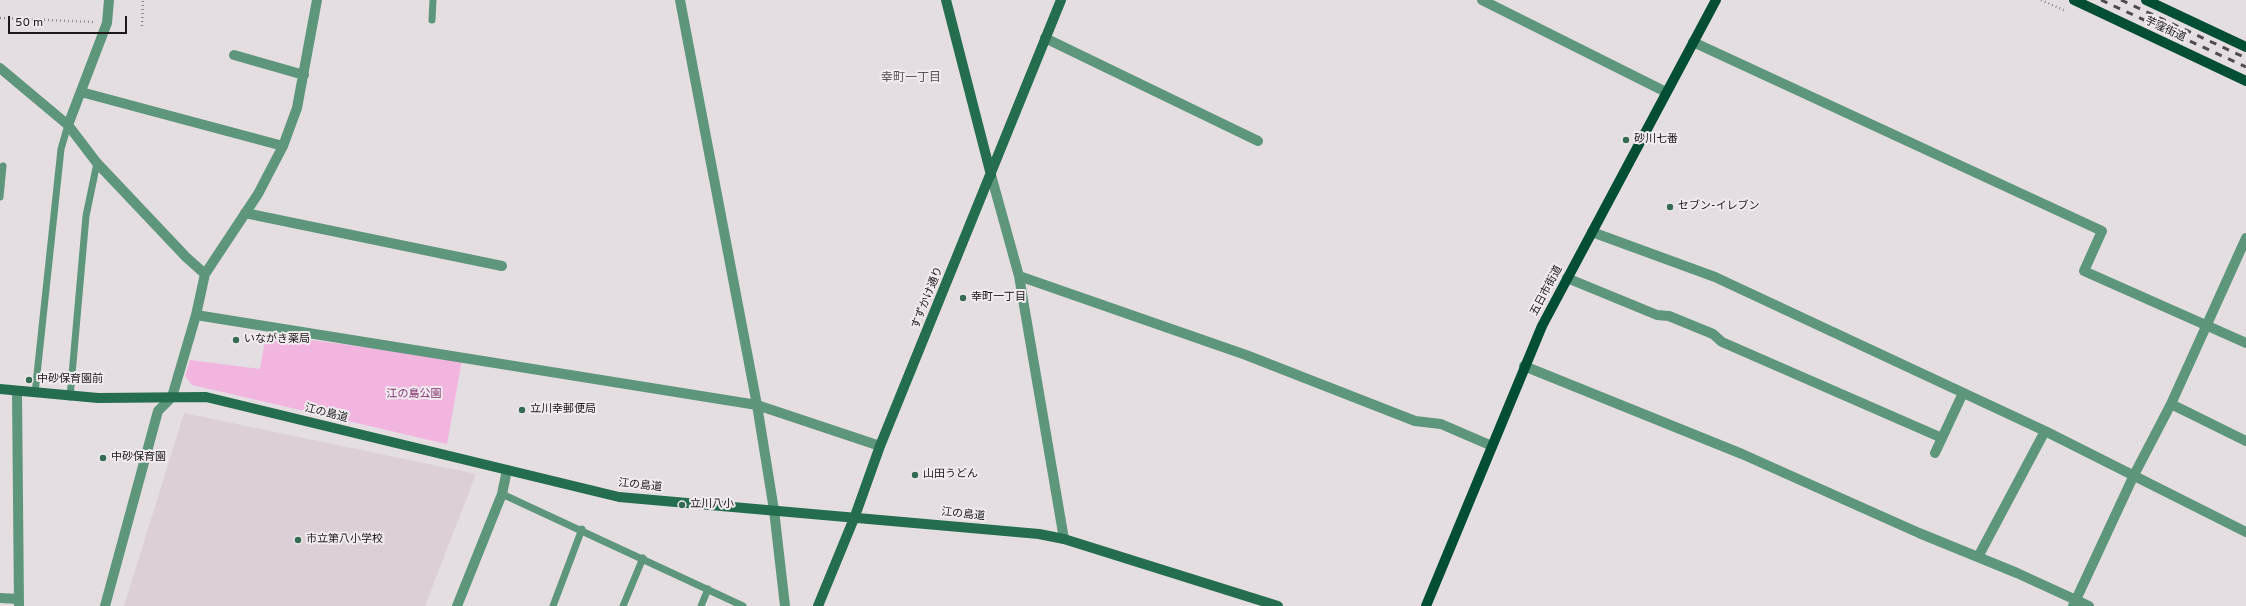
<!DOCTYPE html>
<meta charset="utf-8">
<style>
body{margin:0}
#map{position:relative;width:2246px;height:606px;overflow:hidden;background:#e4dee2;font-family:Overpass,sans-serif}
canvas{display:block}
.scale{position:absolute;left:8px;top:16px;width:119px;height:18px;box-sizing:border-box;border:2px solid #1b191b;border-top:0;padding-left:5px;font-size:12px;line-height:14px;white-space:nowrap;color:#1b191b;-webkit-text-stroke:3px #f1ebef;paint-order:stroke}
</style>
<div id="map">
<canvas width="2246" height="606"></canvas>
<div class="scale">50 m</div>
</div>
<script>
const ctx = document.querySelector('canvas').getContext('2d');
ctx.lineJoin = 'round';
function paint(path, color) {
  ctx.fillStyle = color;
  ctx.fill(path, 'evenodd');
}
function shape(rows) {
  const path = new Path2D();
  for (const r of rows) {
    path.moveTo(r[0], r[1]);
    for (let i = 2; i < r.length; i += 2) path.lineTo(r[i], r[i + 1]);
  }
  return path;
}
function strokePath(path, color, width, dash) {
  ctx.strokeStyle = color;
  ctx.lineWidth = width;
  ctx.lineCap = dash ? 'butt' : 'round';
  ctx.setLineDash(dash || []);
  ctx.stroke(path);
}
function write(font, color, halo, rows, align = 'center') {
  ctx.font = font + ' Overpass,"Noto Sans JP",sans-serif';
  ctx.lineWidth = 4;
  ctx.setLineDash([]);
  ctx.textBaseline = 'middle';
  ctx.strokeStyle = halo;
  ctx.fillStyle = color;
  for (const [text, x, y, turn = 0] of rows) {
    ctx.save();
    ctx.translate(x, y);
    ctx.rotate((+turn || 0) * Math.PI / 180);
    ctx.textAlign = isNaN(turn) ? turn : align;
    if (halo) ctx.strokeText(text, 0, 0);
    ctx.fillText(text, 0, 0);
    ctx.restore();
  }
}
paint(shape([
 [184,413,476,474,425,606,124,606]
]), '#dccfd7');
paint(shape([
 [266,334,462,360,447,444,192,385,185,376,190,360,260,369]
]), '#f2b5e0');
strokePath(shape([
 [2041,0,2066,11],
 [0,18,94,22],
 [142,26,143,0]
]), '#8b878a', 2.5, [1, 3]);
strokePath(shape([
 [432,20,433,0],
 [0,197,3,166],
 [35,393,61,149,68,125],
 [70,397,86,216,97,163],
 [502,494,743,606],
 [553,606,582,529],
 [623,606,643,558],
 [701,606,708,589]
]), '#5e967b', 7);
strokePath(shape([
 [680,0,757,405,774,510,785,606],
 [1482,0,1666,92],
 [1045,38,1258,141],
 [1693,42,2102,231,2084,271,2246,343],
 [234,55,304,75],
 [0,68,68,125,97,163,186,257,205,274],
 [81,92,283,146],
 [68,125,107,23,109,0],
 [991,175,1019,276],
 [245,213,502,266],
 [1592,232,1715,277,2045,431,2246,532],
 [1567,278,1657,315,1669,316,1713,334,1722,342,1942,438],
 [196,315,757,405,880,446],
 [1524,366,1742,454,1919,533,2017,573,2089,606],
 [17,391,19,606],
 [2171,404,2246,441],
 [1935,453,1963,393],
 [1064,539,1019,276,1246,355,1415,421,1441,424,1492,446],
 [1978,557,2045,431],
 [0,598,19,599],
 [105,606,158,411,172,397,196,315,205,274,258,194,283,146,297,108,317,0],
 [457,606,502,494,507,470],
 [2073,606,2134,475,2171,404,2246,238]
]), '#5e967b', 10);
strokePath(shape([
 [946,0,991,175],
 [0,389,98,398,206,397,619,497,1039,534,1064,539,1278,606],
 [818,606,855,516,880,446,1061,0]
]), '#256d4f', 10);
strokePath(shape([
 [2074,0,2246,81],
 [2146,0,2246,47],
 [1426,606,1542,326,1716,0]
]), '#014e34', 10);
strokePath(shape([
 [2101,0,2246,67],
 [2121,0,2246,58]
]), '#4f4c4f', 3, [7, 7]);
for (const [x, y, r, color] of [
 [1626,140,4,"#346b52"],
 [1670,207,4,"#346b52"],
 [963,298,4,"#346b52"],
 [236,340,4,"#346b52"],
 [29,380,4,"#346b52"],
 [522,410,4,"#346b52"],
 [103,458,4,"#346b52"],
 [915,475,4,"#346b52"],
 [682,505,4,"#346b52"],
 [298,540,4,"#346b52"]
]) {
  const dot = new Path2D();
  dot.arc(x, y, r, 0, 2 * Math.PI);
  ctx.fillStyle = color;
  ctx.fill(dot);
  strokePath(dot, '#f1ebef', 1.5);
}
write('11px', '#1b191b', '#f1ebef', [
 ["芋窪街道",2165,30,25],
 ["五日市街道",1547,291,-62],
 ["すずかけ通り",928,298,-68],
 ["江の島道",326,414,14],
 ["江の島道",640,486,6],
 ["江の島道",963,515,6]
]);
write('11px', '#1b191b', '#f1ebef', [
 ["砂川七番",1634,140],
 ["セブン-イレブン",1678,207],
 ["幸町一丁目",971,298],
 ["いながき薬局",244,340],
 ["中砂保育園前",37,380],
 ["立川幸郵便局",530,410],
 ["中砂保育園",111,458],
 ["山田うどん",923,475],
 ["立川八小",690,505],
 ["市立第八小学校",306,540]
], 'left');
write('11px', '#833570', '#f1ebef', [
 ["江の島公園",414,395]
]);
write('12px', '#5a5559', '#f1ebef', [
 ["幸町一丁目",911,79]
]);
</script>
